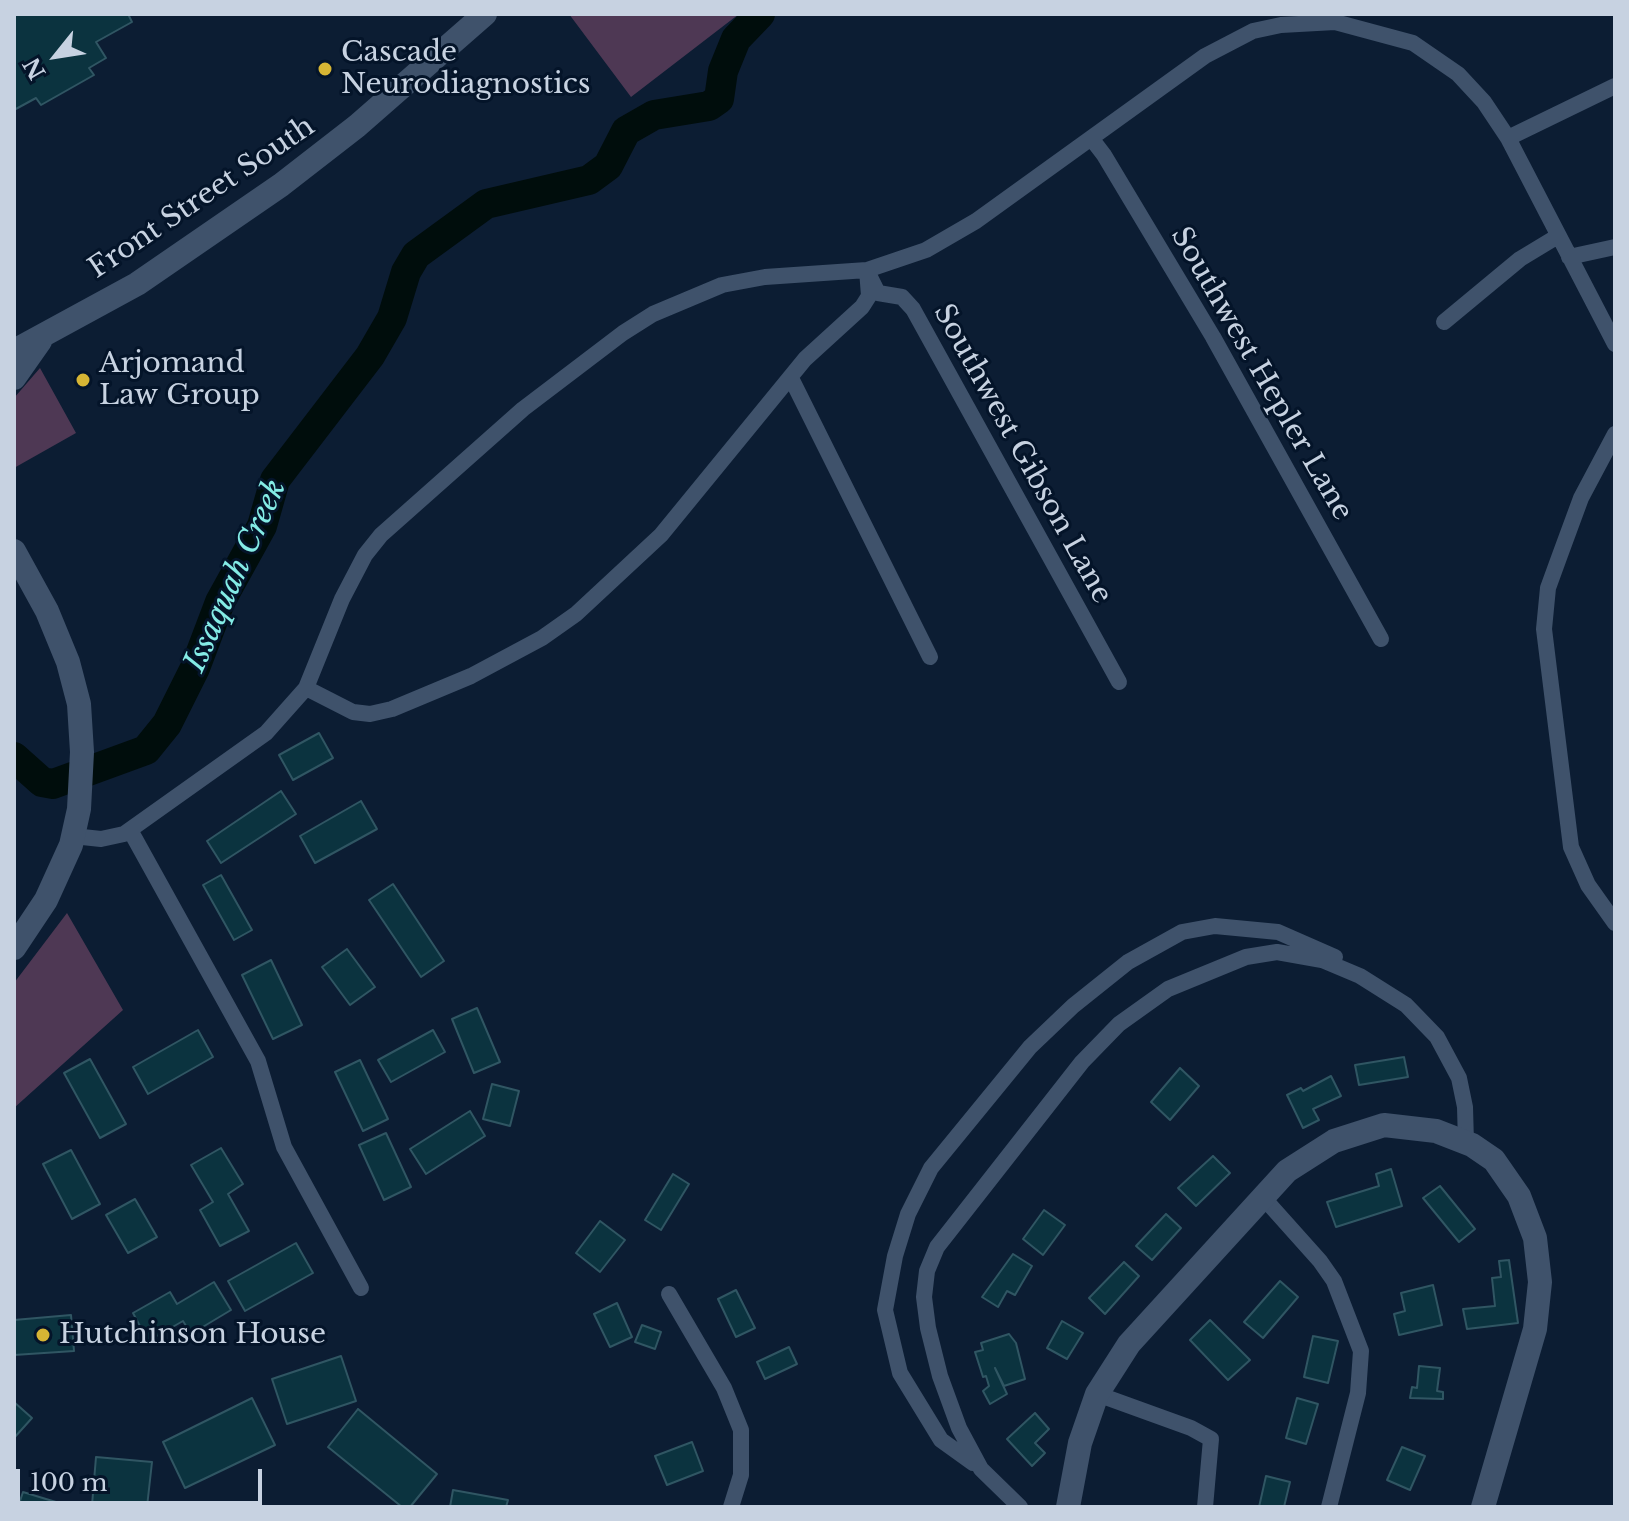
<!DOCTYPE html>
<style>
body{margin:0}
#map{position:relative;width:1629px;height:1521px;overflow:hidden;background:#0c1d33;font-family:"Libre Baskerville",serif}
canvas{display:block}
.frame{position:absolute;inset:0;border:16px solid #c7d2e1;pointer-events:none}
.north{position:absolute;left:16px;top:16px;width:80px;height:80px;-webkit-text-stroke:6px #041429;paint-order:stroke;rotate:240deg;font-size:22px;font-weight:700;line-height:32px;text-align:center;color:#c7d2e1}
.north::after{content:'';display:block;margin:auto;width:28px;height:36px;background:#c7d2e1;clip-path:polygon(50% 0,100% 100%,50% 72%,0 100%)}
.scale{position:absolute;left:16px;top:1469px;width:246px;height:36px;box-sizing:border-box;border:4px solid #c7d2e1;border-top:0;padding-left:10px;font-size:24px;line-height:28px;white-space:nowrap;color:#c7d2e1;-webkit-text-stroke:6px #041429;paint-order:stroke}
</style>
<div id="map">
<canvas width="1629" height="1521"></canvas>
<div class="frame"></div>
<div class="north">N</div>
<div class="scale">100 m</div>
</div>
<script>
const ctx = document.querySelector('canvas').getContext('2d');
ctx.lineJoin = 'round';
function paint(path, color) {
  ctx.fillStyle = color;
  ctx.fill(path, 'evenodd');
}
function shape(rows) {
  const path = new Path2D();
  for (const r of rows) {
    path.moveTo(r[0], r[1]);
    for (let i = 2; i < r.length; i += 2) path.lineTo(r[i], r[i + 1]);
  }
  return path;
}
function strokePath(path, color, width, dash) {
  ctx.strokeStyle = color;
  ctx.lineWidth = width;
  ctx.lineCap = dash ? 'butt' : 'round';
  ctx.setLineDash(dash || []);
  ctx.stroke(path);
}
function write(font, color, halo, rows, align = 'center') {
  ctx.font = font + ' "Libre Baskerville",serif';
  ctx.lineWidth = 6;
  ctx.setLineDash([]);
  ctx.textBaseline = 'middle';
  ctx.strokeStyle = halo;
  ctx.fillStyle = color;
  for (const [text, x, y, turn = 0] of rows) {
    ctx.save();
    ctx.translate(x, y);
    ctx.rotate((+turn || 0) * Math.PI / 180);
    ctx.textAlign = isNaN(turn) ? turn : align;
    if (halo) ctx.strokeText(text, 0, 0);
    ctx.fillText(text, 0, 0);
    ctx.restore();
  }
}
paint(shape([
 [569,14,739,14,631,97],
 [40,368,76,433,14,468,14,398],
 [67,913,123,1010,14,1108,14,983]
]), '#4e3854');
strokePath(shape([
 [14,757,42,782,53,784,146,750,167,724,195,668,220,602,262,526,275,480,370,356,392,318,406,272,416,255,486,204,589,180,608,166,626,131,654,115,709,106,719,99,723,71,736,39,760,14]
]), '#000d0c', 30);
const building = shape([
 [14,14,128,14,132,22,96,42,106,58,89,68,94,75,41,105,36,98,14,110,14,14],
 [319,733,333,758,293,780,279,755,319,733],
 [281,791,296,814,221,863,207,841,281,791],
 [361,801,377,829,315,863,300,836,361,801],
 [221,875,252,930,234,940,203,885,221,875],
 [393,884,444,961,421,977,369,900,393,884],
 [347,949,375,987,350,1005,322,967,347,949],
 [271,960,302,1025,273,1039,242,975,271,960],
 [477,1008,500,1062,474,1073,452,1019,477,1008],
 [198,1030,213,1057,148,1094,133,1067,198,1030],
 [433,1030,445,1052,391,1082,378,1060,433,1030],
 [1404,1057,1408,1077,1359,1085,1355,1065,1404,1057],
 [90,1059,126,1124,100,1138,64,1073,90,1059],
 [360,1060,388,1119,363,1131,335,1072,360,1060],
 [1180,1068,1199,1086,1170,1120,1151,1102,1180,1068],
 [1331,1076,1341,1096,1313,1109,1319,1120,1303,1128,1287,1095,1301,1088,1303,1091,1331,1076],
 [492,1084,519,1091,510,1126,483,1119,492,1084],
 [470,1111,485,1136,426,1174,410,1149,470,1111],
 [386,1133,411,1187,384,1200,359,1145,386,1133],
 [221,1148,243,1184,228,1194,249,1231,220,1246,200,1210,213,1202,191,1165,221,1148],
 [71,1150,100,1204,72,1219,43,1164,71,1150],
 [1213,1156,1230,1173,1196,1206,1178,1188,1213,1156],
 [1391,1169,1402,1206,1336,1227,1327,1202,1379,1186,1376,1174,1391,1169],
 [673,1174,689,1184,661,1230,645,1220,673,1174],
 [1440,1186,1475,1229,1459,1242,1423,1198,1440,1186],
 [135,1199,157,1237,128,1253,106,1215,135,1199],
 [1044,1210,1065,1225,1043,1255,1023,1239,1044,1210],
 [1166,1214,1181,1228,1152,1260,1136,1246,1166,1214],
 [600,1221,625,1240,600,1272,576,1253,600,1221],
 [296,1243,313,1273,245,1311,228,1281,296,1243],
 [1013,1254,1032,1266,1015,1295,1007,1291,998,1307,982,1297,1013,1254],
 [1509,1260,1518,1323,1467,1329,1463,1309,1495,1306,1492,1278,1501,1277,1499,1261,1509,1260],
 [1124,1262,1139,1276,1105,1314,1089,1298,1124,1262],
 [1280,1281,1298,1297,1263,1338,1244,1322,1280,1281],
 [214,1282,231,1310,191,1334,183,1321,148,1341,133,1313,170,1292,177,1304,214,1282],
 [1433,1285,1442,1325,1399,1335,1394,1314,1405,1311,1401,1293,1433,1285],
 [736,1290,755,1328,736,1337,718,1299,736,1290],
 [617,1303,632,1337,610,1347,594,1314,617,1303],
 [71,1315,74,1351,14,1355,14,1320,71,1315],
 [1210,1320,1250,1360,1228,1380,1190,1340,1210,1320],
 [1062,1321,1083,1333,1067,1359,1047,1348,1062,1321],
 [642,1325,661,1332,655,1349,635,1342,642,1325],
 [1009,1334,1016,1343,1025,1379,1004,1386,995,1368,1007,1394,990,1404,983,1391,989,1386,986,1376,983,1377,975,1352,983,1350,981,1343,1009,1334],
 [1313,1336,1338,1341,1328,1383,1304,1377,1313,1336],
 [789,1347,797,1364,765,1379,757,1362,789,1347],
 [341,1356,356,1401,287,1424,272,1379,341,1356],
 [1419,1366,1440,1368,1437,1391,1443,1392,1443,1399,1410,1398,1412,1387,1417,1388,1419,1366],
 [252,1398,275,1445,185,1488,163,1442,252,1398],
 [1297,1398,1318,1404,1306,1444,1286,1438,1297,1398],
 [14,1402,32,1418,14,1438,14,1402],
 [358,1409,437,1474,410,1507,402,1507,328,1447,358,1409],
 [1035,1413,1049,1429,1035,1443,1045,1453,1032,1466,1007,1439,1035,1413],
 [692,1442,703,1471,667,1485,655,1456,692,1442],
 [1402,1447,1425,1456,1410,1490,1387,1480,1402,1447],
 [96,1457,152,1462,147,1507,92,1505,96,1457],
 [1266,1476,1290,1482,1284,1507,1259,1507,1266,1476],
 [453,1490,508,1500,506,1507,450,1507,453,1490],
 [23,1492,69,1506,69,1507,18,1507,23,1492]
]);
paint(building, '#0b333f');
strokePath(building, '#305663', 2);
strokePath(shape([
 [1091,138,1104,155,1213,337,1381,639],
 [1508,138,1615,86],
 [1569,257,1615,247],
 [869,275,878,293,902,297,913,309,1119,682],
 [1444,322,1520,259,1558,236],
 [791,378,930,657],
 [1615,434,1581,498,1560,555,1548,588,1544,629,1571,847,1588,885,1615,923],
 [306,688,353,712,370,714,392,709,471,676,542,638,576,614,661,535,805,359,862,307,869,296,867,270],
 [130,830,258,1061,284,1147,361,1288],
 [73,836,101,839,124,834,266,733,306,688,342,599,365,555,381,535,523,409,623,333,653,314,722,285,765,277,867,270,926,250,976,221,1205,56,1253,31,1281,25,1335,22,1413,43,1458,74,1484,102,1508,138,1615,344],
 [1261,1195,1320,1261,1334,1281,1361,1351,1358,1393,1329,1507],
 [669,1294,724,1388,741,1430,741,1475,731,1507],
 [1097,1394,1191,1428,1211,1439,1205,1507],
 [973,1463,941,1440,900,1373,885,1310,895,1256,908,1214,931,1168,1030,1047,1073,1006,1128,962,1182,932,1215,926,1278,932,1335,957],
 [1020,1507,981,1469,959,1428,940,1376,928,1328,924,1297,927,1271,937,1247,1082,1062,1119,1024,1168,989,1246,957,1277,952,1322,960,1360,976,1406,1005,1437,1037,1459,1078,1465,1107,1466,1143]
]), '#3f526b', 16);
strokePath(shape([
 [14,351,137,284,281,185,357,126,485,14],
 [14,378,40,341],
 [14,551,47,611,68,662,79,704,82,752,79,809,71,845,46,900,14,948],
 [1068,1507,1080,1443,1097,1394,1129,1344,1287,1171,1334,1141,1384,1125,1436,1131,1472,1145,1494,1160,1519,1196,1535,1238,1540,1282,1535,1329,1483,1507]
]), '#3f526b', 24);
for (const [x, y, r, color] of [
 [325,69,8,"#d6b534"],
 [83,380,8,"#d6b534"],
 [43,1335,8,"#d6b534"]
]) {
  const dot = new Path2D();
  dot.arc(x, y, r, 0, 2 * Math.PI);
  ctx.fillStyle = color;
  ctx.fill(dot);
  strokePath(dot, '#041429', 3);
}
write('28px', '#c7d2e1', '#041429', [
 ["Cascade",341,53],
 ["Neurodiagnostics",341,85],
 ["Arjomand",99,364],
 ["Law Group",99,396],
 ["Hutchinson House",59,1335]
], 'left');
write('28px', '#c7d2e1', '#041429', [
 ["Front Street South",202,198,-34],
 ["Southwest Hepler Lane",1261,374,60],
 ["Southwest Gibson Lane",1022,454,61]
]);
write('italic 30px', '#84ece6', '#041429', [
 ["Issaquah Creek",236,576,-66]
]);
</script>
